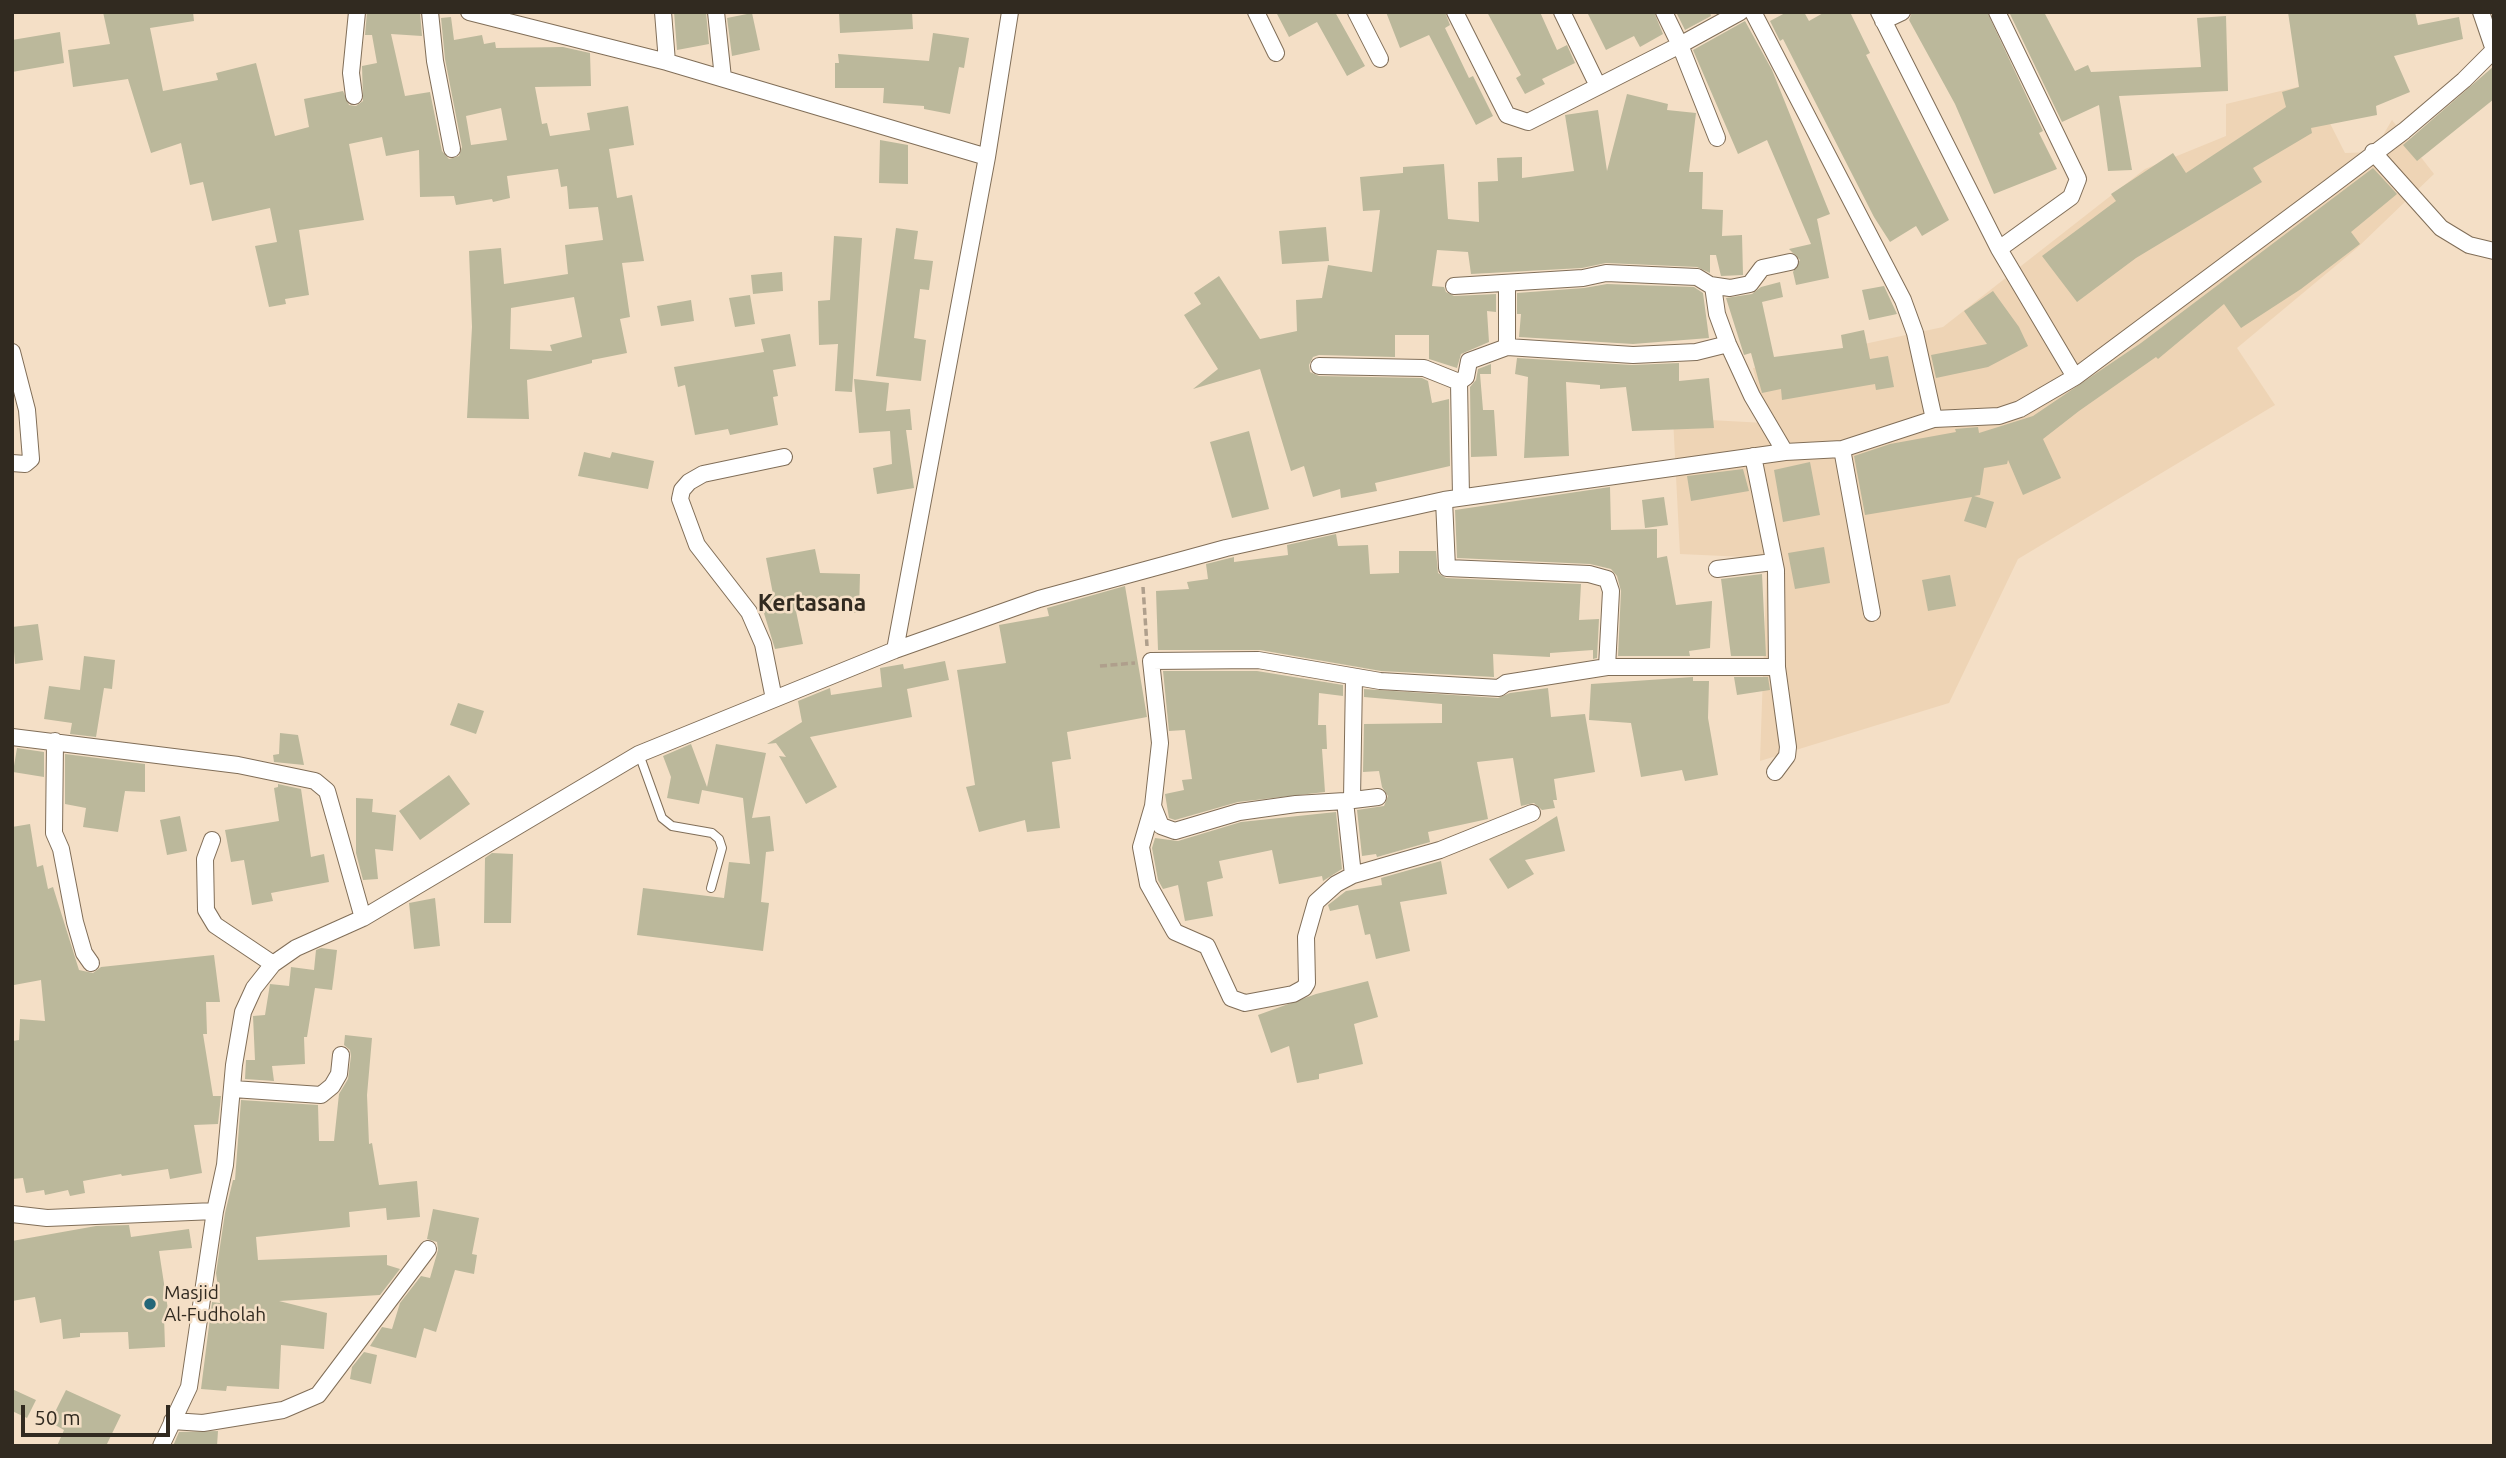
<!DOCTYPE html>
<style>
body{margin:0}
#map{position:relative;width:2506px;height:1458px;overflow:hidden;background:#f4dfc6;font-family:Ubuntu,sans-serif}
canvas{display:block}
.frame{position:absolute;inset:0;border:14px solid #312a20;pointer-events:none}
.scale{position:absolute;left:21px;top:1405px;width:149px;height:32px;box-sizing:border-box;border:4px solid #312a20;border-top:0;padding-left:9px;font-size:21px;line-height:24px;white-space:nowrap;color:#312a20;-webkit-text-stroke:5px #f4dfc6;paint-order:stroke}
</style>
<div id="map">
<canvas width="2506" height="1458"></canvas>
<div class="frame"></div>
<div class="scale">50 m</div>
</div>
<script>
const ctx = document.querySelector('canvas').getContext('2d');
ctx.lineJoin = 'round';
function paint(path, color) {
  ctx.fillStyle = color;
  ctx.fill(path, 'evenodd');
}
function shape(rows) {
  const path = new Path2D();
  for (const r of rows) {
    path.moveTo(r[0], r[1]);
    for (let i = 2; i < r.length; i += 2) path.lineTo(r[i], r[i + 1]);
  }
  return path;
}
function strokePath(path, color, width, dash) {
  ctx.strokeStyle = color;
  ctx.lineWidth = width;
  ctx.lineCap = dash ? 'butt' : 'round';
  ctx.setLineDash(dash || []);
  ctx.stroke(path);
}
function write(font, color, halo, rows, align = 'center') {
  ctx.font = font + ' Ubuntu,sans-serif';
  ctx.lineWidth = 5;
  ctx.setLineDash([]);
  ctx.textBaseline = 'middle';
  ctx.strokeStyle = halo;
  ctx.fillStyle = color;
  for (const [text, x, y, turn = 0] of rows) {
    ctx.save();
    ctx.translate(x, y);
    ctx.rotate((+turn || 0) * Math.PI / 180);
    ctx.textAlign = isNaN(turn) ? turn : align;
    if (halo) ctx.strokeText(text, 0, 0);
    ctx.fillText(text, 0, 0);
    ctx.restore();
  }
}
paint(shape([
 [2310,84,2345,153,2373,152,2392,120,2434,174,2357,248,2237,348,2275,405,2018,559,1949,703,1760,761,1767,558,1680,554,1673,418,1765,423,1753,368,1943,327,2145,169,2226,136,2226,104]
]), '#eed4b5');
paint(shape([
 [103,12,193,12,194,21,150,28,163,91,218,80,216,73,256,63,275,136,309,127,304,99,343,91,349,105,356,106,363,101,362,66,377,63,372,35,365,35,367,12,420,12,422,36,391,34,405,96,430,92,442,151,449,159,459,156,462,147,445,59,441,18,451,17,454,40,482,35,484,44,495,42,496,48,563,47,590,53,591,86,535,87,542,124,547,123,550,136,590,130,587,113,628,106,634,145,609,149,617,198,632,195,644,261,622,263,630,317,620,319,627,353,592,360,592,363,527,380,529,419,467,418,472,327,469,251,501,248,504,284,568,274,565,245,603,240,598,207,569,209,567,186,561,187,558,169,507,176,510,198,493,202,492,199,456,205,454,196,420,197,419,150,386,156,382,137,349,144,364,220,299,230,309,295,285,299,286,304,269,307,255,246,277,242,270,208,212,221,203,182,190,185,181,143,151,153,128,79,73,87,68,50,110,44],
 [501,108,507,140,471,145,466,116],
 [574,297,582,337,550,345,552,351,510,349,511,308],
 [674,12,706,12,709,44,677,50],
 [839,12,912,12,913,29,840,33],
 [1276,12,1335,12,1365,66,1347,76,1317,22,1289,37],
 [1386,12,1445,12,1450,25,1445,28,1469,78,1473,76,1493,116,1476,125,1429,35,1400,48],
 [1487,12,1540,12,1557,50,1567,45,1575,63,1542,79,1545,84,1525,94,1516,78,1521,75],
 [1587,12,1654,12,1663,34,1640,47,1634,36,1606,50],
 [1676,12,1710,12,1711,16,1685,30],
 [1787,12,1804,12,1809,21,1825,12,1850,12,1870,53,1866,55,1949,220,1922,236,1916,226,1890,242,1874,217,1783,39,1780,41,1770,21],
 [1912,12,1987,12,2043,131,2039,133,2057,169,1994,194,1955,104,1909,20],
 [2009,12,2044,12,2075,71,2088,65,2091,72,2201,67,2197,18,2226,16,2228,91,2119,96,2132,170,2108,171,2099,105,2062,122],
 [2288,12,2415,12,2418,25,2459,17,2463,39,2394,56,2410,92,2376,106,2377,115,2311,128,2312,133,2253,168,2262,182,2136,258,2077,302,2042,256,2116,201,2111,194,2173,153,2186,173,2286,107,2282,92,2299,87],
 [752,13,760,50,732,56,727,18],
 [1745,21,1772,70,1830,214,1817,219,1829,278,1796,285,1793,272,1800,260,1789,249,1811,244,1779,168,1767,140,1738,154,1693,50],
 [60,32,64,63,12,72,12,40],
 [933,33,969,38,964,68,959,67,950,114,924,109,924,106,883,103,884,88,835,88,835,63,839,63,838,54,929,61],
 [2494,66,2494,99,2417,161,2403,145],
 [1627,94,1668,104,1667,110,1696,113,1689,172,1703,172,1702,209,1723,210,1722,236,1742,235,1743,275,1721,276,1716,255,1710,255,1710,273,1697,267,1606,263,1582,268,1471,274,1468,252,1437,250,1432,286,1444,287,1446,292,1454,296,1496,294,1496,312,1487,311,1489,342,1461,354,1457,368,1429,359,1429,335,1395,335,1395,357,1319,355,1313,357,1309,365,1310,372,1319,376,1422,378,1428,381,1432,403,1449,399,1450,466,1375,483,1377,491,1341,498,1340,489,1313,497,1304,466,1291,471,1260,369,1193,389,1218,369,1184,315,1201,304,1194,293,1219,276,1260,339,1297,331,1296,300,1322,298,1328,265,1372,272,1380,210,1363,211,1360,177,1403,173,1403,167,1444,164,1448,219,1479,222,1478,182,1498,181,1497,158,1522,157,1522,178,1574,171,1565,115,1598,110,1607,171],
 [880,140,908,145,908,184,879,183],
 [2373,168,2397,194,2351,232,2360,244,2301,289,2241,328,2224,304,2158,359,2156,357,2079,411,2043,439,2061,478,2023,495,2008,460,2007,464,1984,468,1980,495,1974,496,1994,502,1986,528,1964,521,1972,497,1865,515,1854,456,1890,444,1956,432,1955,429,1978,427,1979,433,2033,416,2141,343],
 [1326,227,1329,261,1282,264,1279,231],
 [896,228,918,231,914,259,933,261,929,290,920,289,914,338,926,340,921,381,876,376],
 [834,236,862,238,852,392,835,391,838,344,819,345,818,301,830,300],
 [782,272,783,291,753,294,751,275],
 [1780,282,1783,297,1762,302,1774,357,1843,348,1841,335,1864,330,1870,359,1888,356,1894,387,1876,390,1875,384,1782,400,1781,389,1762,393,1751,353,1744,355,1726,298,1752,294,1761,287],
 [1607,284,1694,287,1703,293,1709,338,1633,344,1519,337,1521,314,1517,314,1517,293,1584,288],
 [1884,286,1897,314,1869,320,1862,290],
 [1993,291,2019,327,2028,346,1988,367,1936,378,1931,355,1987,344,1964,311],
 [750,295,755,324,735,327,729,298],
 [691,300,694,321,661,326,657,306],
 [790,334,796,366,773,370,778,396,773,397,778,425,730,435,728,429,695,435,685,385,678,387,674,367,764,352,761,339],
 [1517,358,1632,365,1679,363,1679,381,1709,378,1714,428,1632,431,1626,387,1600,389,1600,385,1566,382,1569,456,1524,458,1528,377,1515,374],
 [1491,364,1491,374,1480,374,1483,410,1494,410,1497,456,1471,457,1470,387,1476,380,1478,369],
 [854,379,889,383,886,411,910,409,912,430,906,430,914,488,877,494,873,468,892,464,890,431,859,433],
 [1249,431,1269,509,1232,518,1210,442],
 [584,452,610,458,612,452,654,461,648,489,578,476],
 [1810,462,1820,515,1783,522,1774,470],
 [1743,469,1749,491,1691,501,1687,476],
 [1610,487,1611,530,1657,529,1657,558,1667,556,1676,605,1712,601,1710,648,1689,651,1690,656,1618,656,1621,591,1617,576,1611,569,1590,564,1457,558,1455,510],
 [1664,497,1668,525,1645,528,1642,500],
 [1336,534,1338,546,1368,545,1370,574,1399,573,1399,551,1436,551,1438,573,1446,578,1581,584,1579,620,1599,619,1597,658,1593,659,1593,650,1550,653,1550,657,1493,654,1494,677,1381,671,1260,650,1158,650,1156,591,1189,589,1187,582,1208,579,1206,564,1234,557,1234,562,1288,555,1287,545],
 [1824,547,1830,583,1795,589,1788,553],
 [815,549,820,573,860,574,859,613,838,612,838,602,796,611,803,644,775,649,759,597,773,594,766,558],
 [1762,574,1766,656,1731,656,1721,579],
 [1950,575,1956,606,1928,611,1922,580],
 [1125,586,1147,717,1067,732,1071,759,1052,762,1060,828,1027,832,1025,820,979,832,966,787,975,785,957,670,1006,663,999,625,1049,616,1047,608],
 [38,624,43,660,15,664,12,627],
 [84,656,115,660,112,689,104,688,96,737,70,734,72,723,44,719,49,686,80,690],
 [945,661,949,680,907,689,912,717,810,737,837,787,806,804,779,756,786,757,776,743,767,744,802,722,798,701,830,688,831,695,882,687,880,668,903,664,904,669],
 [1163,671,1257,671,1343,685,1343,696,1319,693,1318,725,1326,725,1327,749,1322,749,1325,792,1238,802,1175,820,1169,818,1165,794,1184,790,1182,780,1192,779,1185,730,1169,731],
 [1693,677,1693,681,1709,681,1708,718,1718,775,1685,781,1682,770,1641,777,1631,723,1589,720,1591,684],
 [1734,677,1768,677,1770,690,1737,695],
 [1548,688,1551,717,1585,714,1595,772,1554,779,1557,800,1553,800,1555,808,1542,810,1534,803,1521,806,1513,758,1477,762,1488,819,1428,832,1430,842,1377,857,1376,854,1362,856,1357,810,1384,806,1388,796,1382,787,1379,771,1363,772,1364,724,1442,723,1442,704,1364,697,1364,689,1498,698,1510,693],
 [458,703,484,711,476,734,450,725],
 [280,733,298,735,304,765,274,762,273,755,279,754],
 [691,744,707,787,716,744,766,753,752,818,770,816,774,851,766,852,761,902,769,903,763,951,637,935,643,888,724,898,729,862,750,864,743,798,702,790,699,804,667,798,671,777,663,756],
 [17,748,44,752,44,777,13,772],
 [65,754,145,764,145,792,125,791,118,832,83,827,86,808,65,804],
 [449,775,470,804,420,840,399,811],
 [278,784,301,789,311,857,324,854,329,882,271,893,273,901,252,905,244,860,231,862,225,830,279,821,274,788,278,787],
 [356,798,373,799,372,812,396,815,393,851,375,849,378,879,363,880,356,853],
 [1336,812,1342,869,1323,881,1322,876,1279,884,1272,850,1219,861,1223,878,1207,882,1213,916,1185,921,1178,885,1163,889,1158,880,1152,848,1155,838,1178,841,1241,822],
 [180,816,187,851,167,855,160,820],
 [1557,816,1565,851,1525,860,1534,874,1508,889,1489,859],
 [30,824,37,867,43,865,48,889,53,887,79,970,93,973,101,967,214,955,220,1002,206,1002,207,1034,203,1034,213,1096,221,1096,218,1124,194,1125,202,1173,170,1179,168,1169,122,1176,121,1174,83,1181,85,1193,70,1196,68,1190,45,1195,44,1190,26,1193,23,1178,12,1179,12,1041,19,1040,20,1019,45,1021,41,980,14,985,12,975,12,827],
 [492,853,513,854,511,923,484,923,485,858],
 [1441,861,1447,894,1400,902,1410,951,1376,959,1370,934,1365,935,1358,905,1330,911,1328,905,1346,891,1382,885,1381,878],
 [435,898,440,946,414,949,409,903],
 [321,948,337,950,334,975,332,990,315,988,307,1037,304,1037,305,1064,272,1066,274,1081,245,1079,246,1060,255,1060,253,1016,265,1015,270,984,289,986,291,967,314,970,316,950],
 [1368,981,1378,1017,1354,1024,1363,1064,1319,1074,1319,1079,1297,1083,1289,1046,1271,1053,1258,1015,1316,994],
 [345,1035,372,1038,367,1095,369,1144,372,1143,379,1185,417,1181,420,1217,387,1220,386,1208,349,1212,350,1227,256,1237,258,1260,387,1255,387,1265,400,1269,380,1295,279,1301,327,1313,324,1349,281,1345,279,1389,227,1386,226,1391,201,1389,212,1302,220,1303,216,1273,225,1213,233,1180,235,1180,241,1100,318,1105,319,1141,334,1141,339,1094,348,1079,351,1056,350,1050,344,1045],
 [433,1209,479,1218,472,1254,477,1255,474,1274,455,1270,436,1332,424,1328,416,1358,370,1346,382,1327,392,1329,400,1303,421,1276,430,1278,438,1250,437,1242,427,1239],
 [129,1225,131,1237,189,1229,192,1248,159,1251,169,1316,164,1316,165,1347,129,1349,128,1332,80,1333,80,1337,63,1339,61,1319,40,1323,35,1297,12,1301,12,1241,96,1226],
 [364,1352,377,1355,371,1384,350,1379,352,1367],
 [12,1389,36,1400,27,1418,12,1411],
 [66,1390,121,1415,106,1446,57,1446,64,1430,50,1422],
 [218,1431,217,1446,173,1446,179,1432]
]), '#bbb89b');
const service = shape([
 [639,754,662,818,672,826,712,833,719,839,722,848,711,888]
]);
const minor = shape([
 [430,12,435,61,452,149],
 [469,12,667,62,987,157],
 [663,12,667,62],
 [716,12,723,78],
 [1256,12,1276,53],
 [1356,12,1380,59],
 [1455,12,1507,115,1528,122,1680,45,1664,12],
 [1562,12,1598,86],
 [1753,12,1903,300,1915,333,1934,419],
 [1879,12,1999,249,2075,377],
 [1997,12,2078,179,2071,197,1999,249],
 [2481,12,2494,50],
 [1883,21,1902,12],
 [354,96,351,73,357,12],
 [1717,138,1680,45,1740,12],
 [2373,152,2441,228,2469,245,2494,251],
 [1454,286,1583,278,1606,273,1697,277,1710,285,1730,288,1750,284,1762,268,1790,262],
 [1713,286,1717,314,1728,344,1752,396,1785,452],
 [1507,347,1507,285],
 [12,352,27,410,31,459,25,464,12,463],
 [1319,366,1424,368,1459,382,1466,377,1469,361,1507,347,1633,355,1696,352,1728,344],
 [1459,382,1461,497],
 [1842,449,1872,613],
 [1753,456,1776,570,1777,667,1788,747,1787,756,1775,772],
 [1444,500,1447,568,1589,574,1607,579,1611,591,1607,667],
 [1717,569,1773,562],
 [895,650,987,157,1010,12],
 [774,699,763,644,749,612,697,545,680,499,682,490,689,482,703,474,784,457],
 [12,737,238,765,315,781,327,791,363,918],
 [55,741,54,833,61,849,75,922,84,953,91,963],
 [1352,799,1354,677],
 [1345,801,1378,797],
 [1153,806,1141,847,1148,884,1175,932,1207,946,1231,998,1245,1003,1293,994,1304,988,1307,983,1306,937,1316,902,1336,884,1353,875,1440,850,1532,813],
 [212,840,205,859,206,910,215,925,273,964],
 [1353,875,1345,801,1296,804,1239,812,1175,831,1161,826,1153,806,1160,743,1151,661,1258,660,1380,681,1499,688,1506,683,1607,667,1777,667],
 [233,1089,321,1095,332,1086,339,1074,341,1055],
 [12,1214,47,1218,215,1211],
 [172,1421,203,1423,283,1410,318,1395,428,1249],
 [161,1446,189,1387,215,1211,225,1165,234,1065,243,1012,254,988,273,964,296,948,363,918,639,754,895,650,1039,599,1226,548,1444,500,1785,452,1842,449,1934,419,1999,416,2020,409,2075,377,2330,187,2404,131,2464,80,2494,50]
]);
strokePath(service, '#806e58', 10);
strokePath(minor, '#806e58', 18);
strokePath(shape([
 [1143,587,1147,646],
 [1100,666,1135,663]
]), '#af9f8c', 3.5, [7, 3.5]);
strokePath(service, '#fff', 8);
strokePath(minor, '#fff', 16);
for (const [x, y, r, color] of [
 [150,1304,7,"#236678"]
]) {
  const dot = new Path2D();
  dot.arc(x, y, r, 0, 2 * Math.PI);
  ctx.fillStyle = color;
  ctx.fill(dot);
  strokePath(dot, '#f4dfc6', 2.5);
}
write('19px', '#312a20', '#f4dfc6', [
 ["Masjid",164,1293],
 ["Al-Fudholah",164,1315]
], 'left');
write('bold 23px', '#312a20', '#f4dfc6', [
 ["Kertasana",812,603]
]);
</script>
